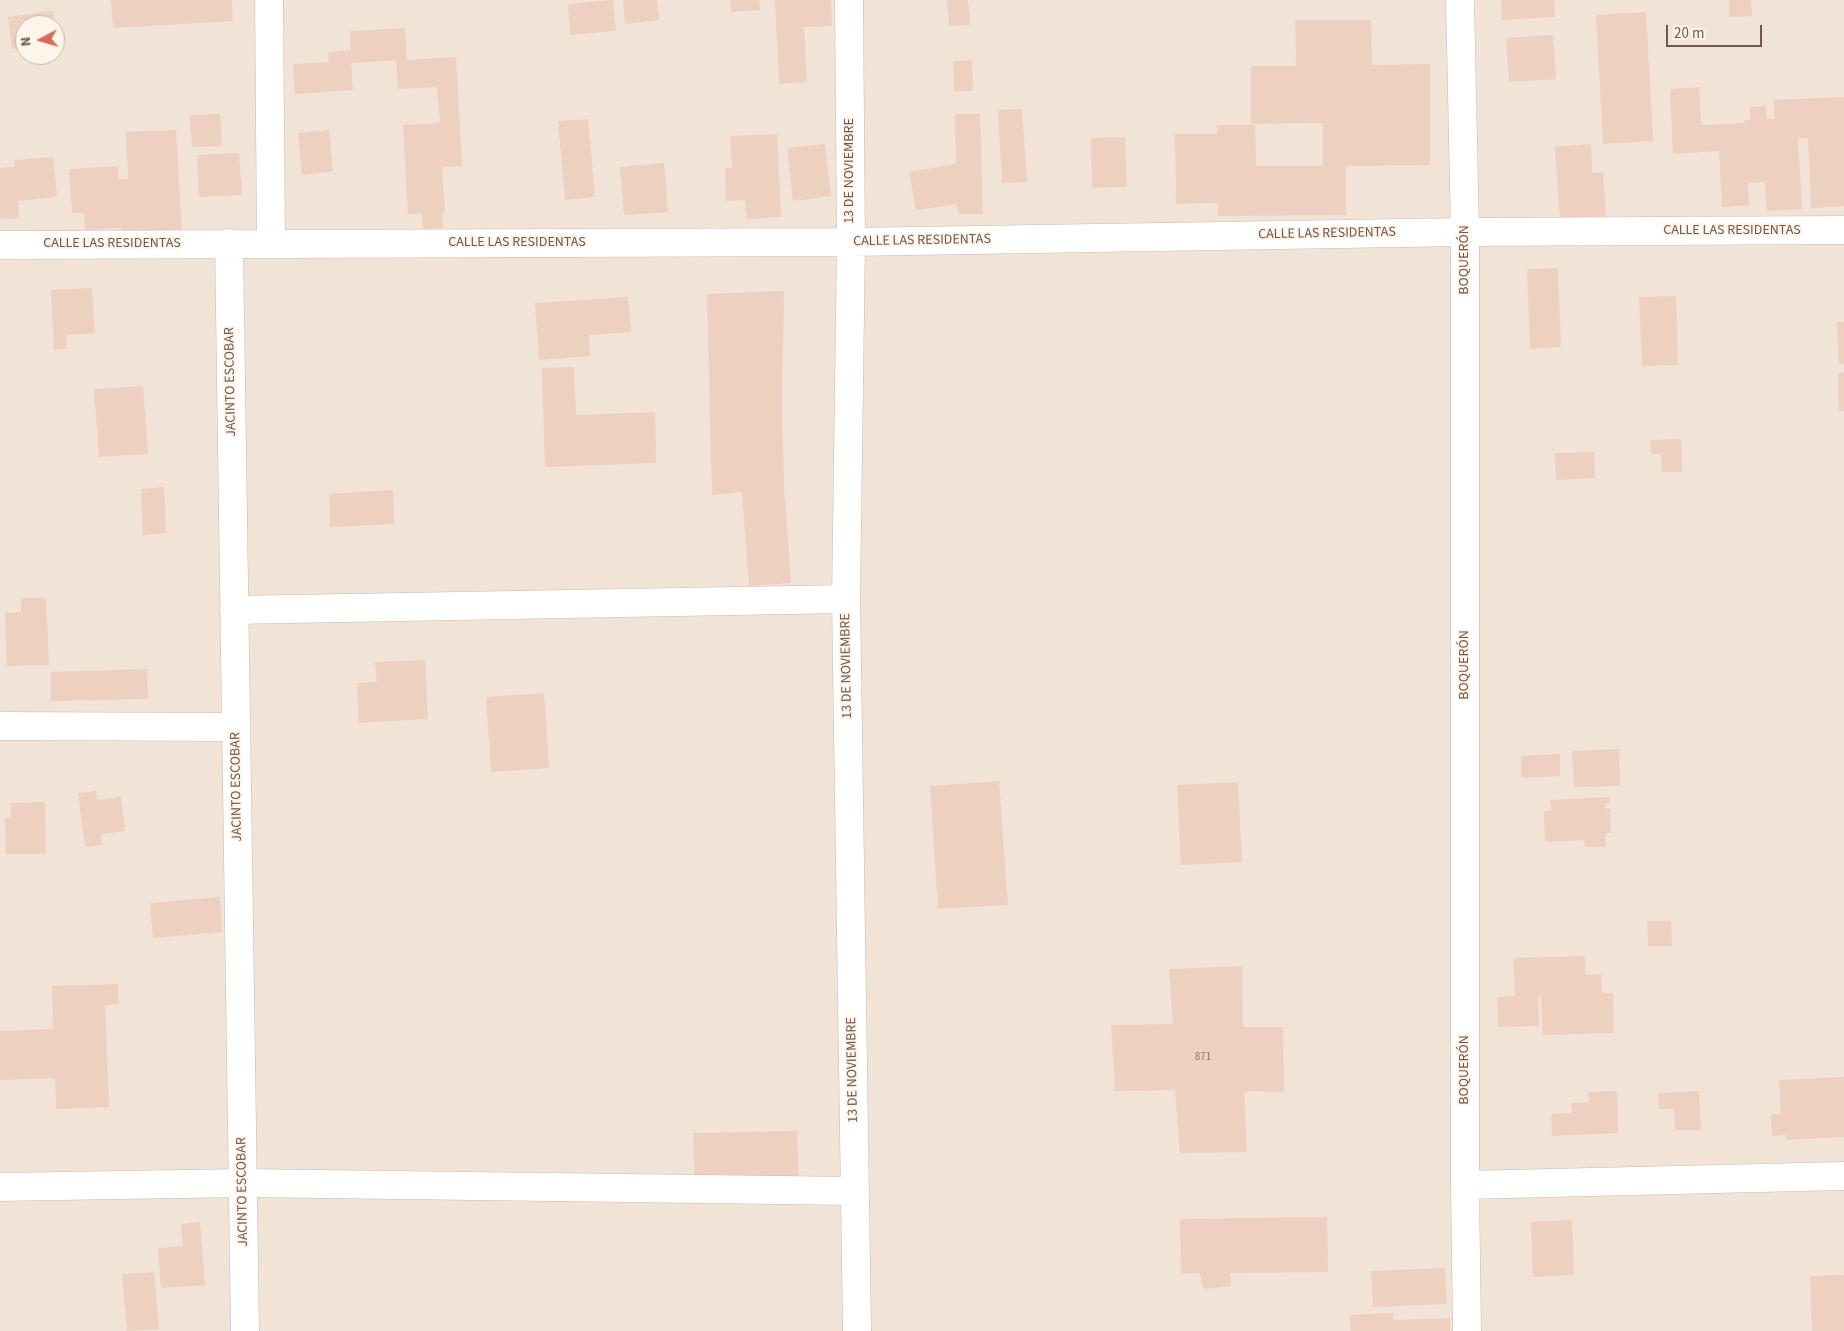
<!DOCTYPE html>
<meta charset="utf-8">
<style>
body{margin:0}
#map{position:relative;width:1844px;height:1331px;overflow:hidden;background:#faf1e6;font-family:"Source Sans 3",sans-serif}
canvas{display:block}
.north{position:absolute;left:15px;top:15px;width:50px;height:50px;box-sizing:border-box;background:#fdf5eb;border:1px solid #c5b6ac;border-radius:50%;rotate:264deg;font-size:14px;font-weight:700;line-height:20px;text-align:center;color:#71584d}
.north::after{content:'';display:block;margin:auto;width:18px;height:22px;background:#d86d56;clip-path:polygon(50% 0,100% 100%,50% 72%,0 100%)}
.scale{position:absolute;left:1666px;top:25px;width:96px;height:22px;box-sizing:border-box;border:2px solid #71584d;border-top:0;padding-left:6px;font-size:15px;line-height:18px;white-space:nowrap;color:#71584d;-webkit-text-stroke:4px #fdf5eb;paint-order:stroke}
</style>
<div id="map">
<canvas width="1844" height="1331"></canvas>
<div class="north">N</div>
<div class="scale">20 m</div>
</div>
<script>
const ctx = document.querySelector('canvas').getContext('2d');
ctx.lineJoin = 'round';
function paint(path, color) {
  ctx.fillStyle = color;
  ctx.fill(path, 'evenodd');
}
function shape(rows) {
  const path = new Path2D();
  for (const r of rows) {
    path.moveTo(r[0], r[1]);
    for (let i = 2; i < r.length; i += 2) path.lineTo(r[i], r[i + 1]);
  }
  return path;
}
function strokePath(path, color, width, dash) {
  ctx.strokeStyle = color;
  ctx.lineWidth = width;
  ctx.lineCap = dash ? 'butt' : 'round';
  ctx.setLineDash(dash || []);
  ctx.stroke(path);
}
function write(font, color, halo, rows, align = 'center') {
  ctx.font = font + ' "Source Sans 3",sans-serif';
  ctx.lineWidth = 4;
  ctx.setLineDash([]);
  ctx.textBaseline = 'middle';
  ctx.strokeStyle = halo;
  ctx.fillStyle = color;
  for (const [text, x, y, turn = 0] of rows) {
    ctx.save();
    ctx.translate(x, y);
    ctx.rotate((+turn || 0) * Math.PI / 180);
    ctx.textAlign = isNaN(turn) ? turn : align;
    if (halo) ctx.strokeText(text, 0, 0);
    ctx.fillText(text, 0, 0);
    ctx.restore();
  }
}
paint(shape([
 [0,0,1844,0,1844,1331,0,1331],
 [25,25,55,25,55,55,25,55]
]), '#f1e3d5');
paint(shape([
 [111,0,232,0,233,21,113,28],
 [611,0,613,0,616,31,570,35,568,4],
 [623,0,657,0,659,20,625,24],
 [730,0,759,0,760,10,731,12],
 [775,0,831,0,832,26,804,27,807,82,779,84],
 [947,0,968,0,970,25,949,26],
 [1501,0,1554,0,1555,17,1502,20],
 [1729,0,1751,0,1752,16,1729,17],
 [53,11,55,25,25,25,25,48,12,49,8,17],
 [1646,12,1653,141,1603,144,1596,15],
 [1295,20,1371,20,1372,65,1430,64,1430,165,1346,166,1346,215,1218,216,1218,203,1176,204,1175,134,1217,134,1217,125,1255,125,1256,166,1323,166,1323,123,1251,124,1251,66,1296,66],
 [405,28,407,60,456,57,462,166,442,167,445,212,442,212,443,228,423,229,422,213,408,214,403,125,440,123,437,87,398,89,396,60,351,63,353,90,295,94,293,64,329,62,328,52,351,50,350,31],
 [1553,35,1556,79,1509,82,1506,38],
 [972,60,973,91,954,91,953,61],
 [1699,87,1701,125,1745,123,1745,120,1750,120,1750,107,1766,106,1767,119,1775,119,1774,100,1844,97,1844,206,1811,208,1808,138,1798,138,1802,209,1767,211,1765,182,1748,183,1749,205,1722,207,1719,151,1673,154,1670,89],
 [1022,109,1027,182,1002,183,998,110],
 [220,114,222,146,192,147,190,115],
 [955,114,980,114,983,214,958,214,957,204,916,210,909,172,956,164],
 [588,119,595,197,565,200,558,121],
 [176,130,182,235,122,238,121,228,85,230,84,213,72,213,69,169,118,166,118,179,128,179,126,132],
 [329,130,333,171,302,175,298,133],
 [777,134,781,217,747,219,745,200,726,201,725,168,732,168,730,136],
 [1125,137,1127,187,1092,188,1091,138],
 [825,144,831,196,793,201,787,148],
 [1591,144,1592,173,1603,172,1606,216,1560,219,1555,147],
 [239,153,242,195,199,197,197,155],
 [53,157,57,197,18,201,19,218,0,219,0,168,15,167,14,160],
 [664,163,668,212,624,215,620,167],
 [1558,268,1561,347,1530,349,1527,269],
 [92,288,95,333,66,335,67,349,54,350,51,290],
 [784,291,782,402,784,489,791,583,749,586,742,492,712,495,707,294],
 [1676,296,1678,365,1642,366,1639,297],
 [628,297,631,332,589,335,590,356,539,360,535,303],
 [1837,322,1844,322,1844,364,1839,364],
 [574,367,576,415,655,412,656,463,545,467,542,368],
 [1844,372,1844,411,1839,411,1838,373],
 [143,386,148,454,99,457,94,389],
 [1681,439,1682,472,1662,472,1661,454,1651,454,1650,440],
 [1594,452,1595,478,1556,480,1555,453],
 [164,487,166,533,143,535,141,489],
 [393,490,394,524,330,527,329,494],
 [21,598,46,598,49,665,7,666,5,613,21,612],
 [425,660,428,719,359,723,357,683,377,682,375,662],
 [147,669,148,699,51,701,51,672],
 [544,693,549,768,491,772,486,697],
 [1619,749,1620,786,1574,787,1572,751],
 [1560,754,1560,776,1521,778,1521,756],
 [999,781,1008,905,938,909,930,786],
 [1238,782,1242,862,1181,865,1177,785],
 [96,791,97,800,121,797,125,831,101,834,102,845,85,847,78,793],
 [1610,797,1610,803,1605,803,1605,809,1610,809,1611,833,1605,833,1606,847,1585,847,1584,840,1545,842,1544,811,1551,811,1550,800],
 [45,802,46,854,6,854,5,818,11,818,11,803],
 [220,897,222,932,153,938,150,903],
 [1647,921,1671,921,1672,946,1648,946],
 [1585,956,1585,975,1601,974,1602,993,1613,993,1614,1033,1543,1035,1541,995,1538,995,1539,1026,1498,1027,1497,997,1515,996,1513,958],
 [1242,966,1243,1027,1283,1027,1284,1092,1244,1091,1247,1152,1180,1153,1175,1090,1115,1091,1111,1025,1173,1024,1169,969],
 [118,984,119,1004,105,1005,109,1107,56,1109,55,1078,0,1080,0,1031,53,1029,52,986],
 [1844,1077,1844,1137,1786,1140,1786,1135,1772,1136,1771,1114,1781,1114,1779,1080],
 [1617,1091,1618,1133,1552,1136,1551,1114,1572,1113,1571,1103,1589,1102,1588,1092],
 [1699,1091,1701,1130,1675,1130,1674,1109,1659,1109,1658,1093],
 [797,1131,799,1184,695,1186,693,1133],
 [1327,1217,1328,1272,1230,1273,1231,1286,1203,1289,1200,1273,1181,1274,1180,1219],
 [1572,1220,1574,1275,1533,1277,1531,1222],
 [200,1222,205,1285,161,1288,158,1248,183,1246,181,1224],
 [1445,1268,1447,1304,1373,1307,1371,1271],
 [154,1272,159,1329,127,1331,122,1274],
 [1844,1275,1844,1331,1812,1331,1810,1276],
 [1393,1313,1393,1320,1450,1318,1450,1331,1351,1331,1350,1315]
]), '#edd0c0');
const minor = shape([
 [269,0,271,244],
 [849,0,851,242,846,599,857,1331],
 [1460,0,1465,232,1465,1185,1467,1331],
 [229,243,245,1331],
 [0,245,851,242,1465,232,1844,230],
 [234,610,846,599],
 [0,726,236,727],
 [1465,1185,1844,1176],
 [0,1187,243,1183,855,1191]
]);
strokePath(minor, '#cbb9ad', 29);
strokePath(minor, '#fff', 28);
write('11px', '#90766a', null, [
 ["871",1203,1058]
]);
write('14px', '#71584d', '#fdf5eb', [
 ["13 DE NOVIEMBRE",850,171,-90],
 ["CALLE LAS RESIDENTAS",1732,231],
 ["CALLE LAS RESIDENTAS",1327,234,-1],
 ["CALLE LAS RESIDENTAS",922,241,-1],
 ["CALLE LAS RESIDENTAS",517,243],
 ["CALLE LAS RESIDENTAS",112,244],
 ["BOQUERÓN",1465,260,-90],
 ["JACINTO ESCOBAR",231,382,-91],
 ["BOQUERÓN",1465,665,-90],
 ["13 DE NOVIEMBRE",847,666,-91],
 ["JACINTO ESCOBAR",237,787,-91],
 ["13 DE NOVIEMBRE",853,1070,-91],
 ["BOQUERÓN",1465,1070,-90],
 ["JACINTO ESCOBAR",243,1192,-91]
]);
</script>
